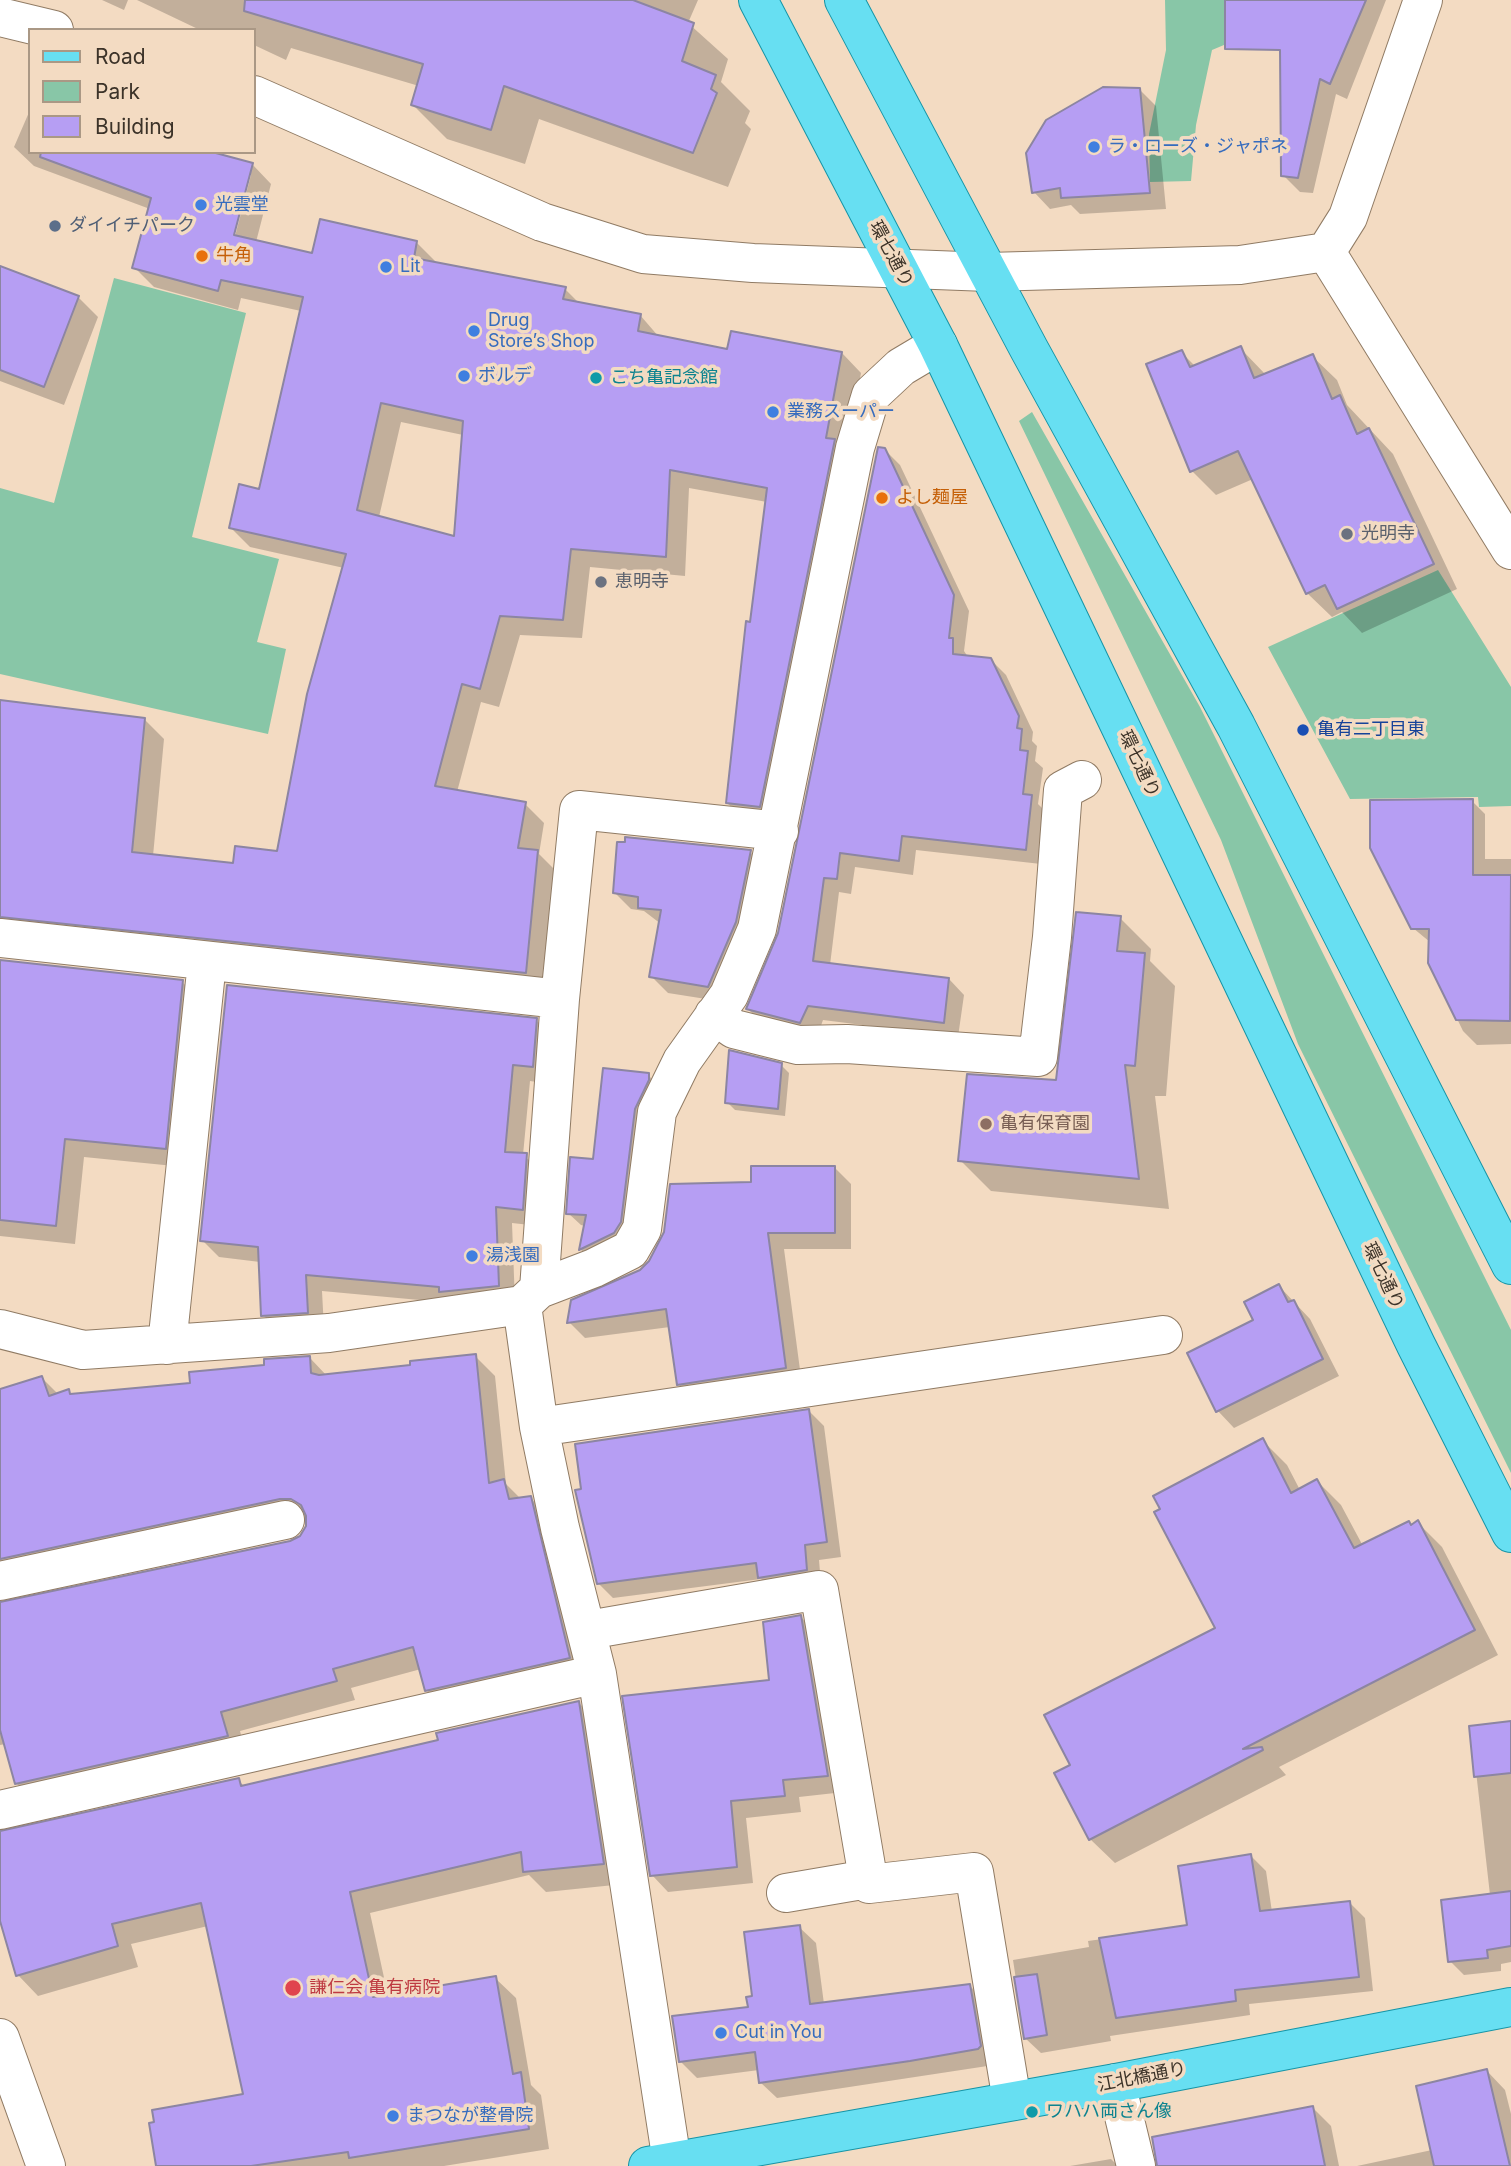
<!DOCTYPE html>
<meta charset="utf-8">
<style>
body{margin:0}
#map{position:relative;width:1511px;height:2166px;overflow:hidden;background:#f3dbc2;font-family:Inter,sans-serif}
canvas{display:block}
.legend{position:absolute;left:28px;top:28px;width:228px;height:126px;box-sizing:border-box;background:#f3dbc2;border:2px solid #aa9885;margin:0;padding:9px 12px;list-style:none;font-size:21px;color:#3c3329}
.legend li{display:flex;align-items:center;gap:14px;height:35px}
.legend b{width:35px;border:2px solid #aa9885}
</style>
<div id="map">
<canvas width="1511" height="2166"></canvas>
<ul class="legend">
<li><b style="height:9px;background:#67dff2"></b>Road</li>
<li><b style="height:19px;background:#88c6a7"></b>Park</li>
<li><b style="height:19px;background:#b69ef3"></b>Building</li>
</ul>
</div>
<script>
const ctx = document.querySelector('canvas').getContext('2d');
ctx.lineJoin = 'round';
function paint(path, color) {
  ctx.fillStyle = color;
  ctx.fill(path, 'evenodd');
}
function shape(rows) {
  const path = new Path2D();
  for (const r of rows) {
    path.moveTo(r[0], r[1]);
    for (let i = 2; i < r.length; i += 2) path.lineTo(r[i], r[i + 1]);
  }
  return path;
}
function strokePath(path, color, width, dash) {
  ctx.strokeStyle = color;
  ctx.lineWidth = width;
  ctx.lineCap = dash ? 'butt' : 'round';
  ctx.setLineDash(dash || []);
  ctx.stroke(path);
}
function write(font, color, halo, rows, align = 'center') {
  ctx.font = font + ' Inter,"Noto Sans JP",sans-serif';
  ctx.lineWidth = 7;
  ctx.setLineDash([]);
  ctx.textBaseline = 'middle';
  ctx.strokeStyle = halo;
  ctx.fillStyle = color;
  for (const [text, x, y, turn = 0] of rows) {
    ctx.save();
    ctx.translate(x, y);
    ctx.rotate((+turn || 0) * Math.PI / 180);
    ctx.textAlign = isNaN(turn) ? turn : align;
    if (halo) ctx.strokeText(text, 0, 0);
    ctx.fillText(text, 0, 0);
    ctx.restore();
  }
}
paint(shape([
 [1165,0,1274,0,1274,24,1212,50,1196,125,1191,181,1150,182,1149,134,1166,50],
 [114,278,246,313,192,537,279,559,257,642,286,649,268,734,0,674,0,488,54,503],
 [1032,412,1200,707,1511,1330,1511,1473,1298,1044,1221,840,1019,421],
 [1438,570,1511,687,1511,806,1479,807,1478,797,1350,799,1268,647]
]), '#88c6a7');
paint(shape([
 [102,0,128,0,124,10],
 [137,0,698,0,688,23,728,59,721,82,750,111,745,123,751,129,728,187,539,119,525,164,447,139,413,105,419,86,291,48,286,60,254,45,254,30,200,30],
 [1281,0,1386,0,1347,99,1336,94,1313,193,1300,192,1283,175],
 [1139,89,1156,106,1166,209,1080,214,1071,205,1050,209,1034,192],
 [30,110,30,152,206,152,252,164,271,184,256,242,313,255,417,243,436,262,565,289,579,303,640,315,659,337,729,351,842,353,861,373,779,825,747,822,727,803,767,502,689,488,685,576,590,567,582,638,520,635,499,707,481,702,457,792,525,804,544,823,539,854,556,871,545,992,0,948,0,703,145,720,164,739,153,856,234,864,278,852,344,568,250,547,231,528,261,491,301,311,241,298,238,310,154,287,134,267,150,209,34,166,14,147],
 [248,175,251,175,233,244,230,243],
 [401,422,463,435,456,538,379,517],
 [0,268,78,297,98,317,64,405,0,381],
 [1241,349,1266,375,1312,356,1337,380,1347,405,1393,454,1457,589,1362,633,1342,612,1332,617,1307,593,1253,479,1216,495,1192,471,1181,352,1196,367],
 [885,450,900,465,969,611,964,651,968,657,990,659,1006,675,1033,732,1032,741,1037,746,1035,761,1043,768,1038,804,1046,812,1041,864,916,850,913,875,855,867,851,894,839,892,830,965,949,979,964,995,958,1037,823,1020,817,1037,763,1024,748,1009,780,934],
 [1472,801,1485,814,1485,859,1511,859,1511,1044,1477,1045,1463,1031,1430,963,1430,942,1413,928],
 [627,843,750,852,766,868,725,1002,668,993,651,976,661,924,644,911,631,909,615,893],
 [1120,918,1151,949,1150,961,1175,986,1166,1096,1155,1096,1169,1209,991,1191,960,1160,1057,1082],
 [0,962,182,982,202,1001,184,1167,84,1157,75,1244,0,1236],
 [536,1020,553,1037,550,1084,530,1081,523,1155,543,1172,539,1226,512,1223,515,1303,452,1303,322,1291,324,1329,280,1332,263,1315,260,1262,219,1257,202,1240],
 [781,1065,789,1073,785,1116,735,1110,727,1102],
 [648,1075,660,1087,633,1235,593,1261,581,1250,585,1226,581,1225,568,1213,594,1161],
 [835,1168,851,1184,851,1249,784,1249,802,1385,695,1400,678,1384,670,1327,585,1338,569,1322,641,1271],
 [1279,1286,1310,1319,1339,1376,1234,1428,1218,1411,1189,1354,1255,1320],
 [475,1356,495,1376,506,1484,521,1499,530,1498,550,1517,589,1677,446,1709,426,1690,421,1669,351,1688,355,1700,240,1731,246,1755,36,1803,16,1783,6,1744,0,1745,0,1604,290,1543,301,1537,308,1527,308,1518,0,1591,0,1391,42,1378,58,1394,68,1391,73,1396,192,1385,310,1358,327,1376],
 [809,1411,824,1426,841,1557,819,1560,821,1584,774,1592,761,1579,613,1598,598,1583],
 [1262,1440,1287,1465,1300,1490,1317,1481,1341,1505,1363,1546,1418,1523,1442,1547,1498,1655,1279,1767,1286,1775,1115,1863,1090,1839,1072,1766,1217,1629],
 [801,1617,817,1634,844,1792,799,1797,801,1812,746,1818,753,1883,668,1892,652,1875,771,1682],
 [578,1702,599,1723,624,1884,546,1892,529,1875,370,1913,388,1996,495,1978,516,1998,531,2085,541,2095,549,2149,444,2166,157,2166,245,2096,208,1926,131,1944,138,1967,38,1996,18,1975,0,1918,0,1832,238,1780,245,1787,440,1741],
 [1511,1723,1511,1962,1501,1964,1501,1971,1464,1975,1450,1961,1490,1895,1471,1727],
 [1251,1856,1266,1871,1272,1912,1350,1903,1365,1918,1373,1991,1249,2004,1250,2015,1110,2036,1111,2041,1041,2053,1025,2038,1013,1960,1089,1947,1088,1941,1189,1927],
 [799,1927,816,1943,824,2004,970,1986,986,2002,994,2065,777,2098,760,2082,759,2070,697,2078,680,2061,750,2009],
 [1487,2071,1505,2090,1511,2114,1511,2166,1357,2166,1432,2150],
 [1312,2107,1331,2126,1339,2166,1158,2166,1153,2137],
 [1111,2159,1118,2166,1070,2166]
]), '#0003');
const building = shape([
 [245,0,633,0,694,23,682,61,716,75,711,89,717,93,693,153,504,86,491,130,411,105,423,64,244,11,245,0],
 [1225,0,1366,0,1330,84,1320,79,1298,178,1281,176,1280,50,1225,49,1225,0],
 [1103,87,1140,88,1150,193,1061,198,1060,188,1032,193,1026,153,1046,120,1103,87],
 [41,152,212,152,253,163,234,235,312,253,320,219,417,241,414,258,566,287,563,299,641,314,638,331,727,349,731,331,842,352,826,438,835,439,760,807,726,803,746,621,750,622,767,488,670,470,666,557,571,549,563,620,500,616,480,689,462,684,435,786,526,802,518,848,538,850,526,973,0,917,0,700,145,718,132,852,233,863,235,846,277,851,307,694,346,554,229,528,239,484,259,489,303,297,221,280,218,291,132,268,151,198,40,157,41,152],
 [381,403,463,421,454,536,357,510,381,403],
 [0,266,79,296,44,387,0,370,0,266],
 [1241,346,1254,378,1313,354,1332,399,1340,395,1357,434,1369,428,1434,564,1337,609,1325,585,1306,594,1238,451,1190,472,1146,364,1182,350,1190,367,1241,346],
 [878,447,885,448,954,595,949,638,953,638,953,654,991,658,1019,716,1017,728,1022,729,1020,750,1028,751,1023,794,1032,795,1026,850,902,836,899,861,840,853,837,879,824,878,813,961,949,978,944,1023,808,1006,800,1023,746,1009,778,933,878,447],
 [1473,799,1473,875,1511,875,1510,1021,1456,1020,1428,963,1429,929,1411,929,1370,848,1370,800,1473,799],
 [625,837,751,850,736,922,708,987,649,977,661,910,638,908,638,897,613,893,617,842,625,842,625,837],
 [1076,912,1121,916,1117,951,1145,953,1135,1066,1125,1065,1139,1179,958,1161,967,1074,1056,1080,1076,912],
 [0,960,183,980,166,1149,65,1139,56,1226,0,1220,0,960],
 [227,985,537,1018,533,1067,513,1065,505,1152,527,1153,523,1210,496,1207,499,1286,439,1292,439,1287,306,1275,308,1313,261,1316,258,1247,200,1241,227,985],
 [729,1050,782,1063,778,1109,725,1103,729,1050],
 [603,1068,649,1073,649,1080,635,1109,621,1222,614,1233,579,1250,586,1215,566,1214,570,1157,593,1159,603,1068],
 [751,1166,835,1166,835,1233,768,1233,786,1368,677,1385,666,1309,567,1323,571,1300,640,1270,649,1261,664,1232,670,1184,751,1182,751,1166],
 [1279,1284,1288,1302,1294,1300,1323,1359,1216,1412,1187,1353,1253,1320,1244,1302,1279,1284],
 [476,1354,489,1483,504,1479,509,1499,531,1496,570,1658,425,1691,413,1647,333,1669,337,1681,221,1712,228,1736,15,1784,0,1730,0,1602,290,1541,300,1536,306,1526,306,1516,301,1505,291,1499,280,1499,0,1559,0,1389,42,1376,49,1396,69,1389,70,1394,190,1383,189,1372,264,1365,264,1359,310,1356,311,1373,319,1375,410,1365,410,1361,476,1354],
 [809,1409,827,1542,805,1545,807,1570,758,1578,756,1563,597,1584,575,1490,581,1489,575,1444,809,1409],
 [1263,1438,1291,1493,1317,1479,1354,1548,1409,1521,1411,1525,1418,1520,1475,1630,1243,1749,1262,1747,1263,1750,1089,1840,1054,1773,1070,1765,1044,1715,1215,1628,1154,1512,1160,1509,1153,1496,1263,1438],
 [801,1615,828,1776,783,1780,785,1796,731,1801,737,1867,650,1876,622,1696,769,1680,763,1622,801,1615],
 [579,1701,604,1864,523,1872,521,1852,350,1892,373,1997,496,1976,513,2074,521,2072,529,2129,349,2158,348,2152,251,2166,156,2166,149,2123,154,2122,152,2110,243,2094,201,1903,112,1924,118,1946,16,1976,0,1921,0,1831,239,1778,241,1786,438,1740,436,1733,579,1701],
 [1511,1721,1511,1773,1474,1777,1469,1726,1511,1721],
 [1251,1854,1260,1911,1350,1901,1359,1977,1235,1990,1236,2001,1116,2018,1099,1938,1187,1925,1178,1866,1251,1854],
 [1511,1891,1511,1946,1487,1950,1488,1958,1448,1962,1441,1900,1511,1891],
 [800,1925,810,2004,970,1984,981,2046,978,2049,910,2061,759,2083,755,2052,679,2062,672,2016,748,2007,746,1997,752,1996,744,1932,800,1925],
 [1037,1974,1047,2035,1024,2039,1014,1977,1037,1974],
 [1487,2069,1510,2166,1434,2166,1416,2086,1487,2069],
 [1313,2106,1325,2166,1157,2166,1152,2137,1313,2106]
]);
paint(building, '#b69ef3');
strokePath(building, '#8c85a2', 2);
const minor = shape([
 [0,17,54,30],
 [254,95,542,222,643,254,753,263,988,272,1240,265,1326,252,1348,217,1423,0],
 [1326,252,1511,550],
 [0,938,560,999],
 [714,1015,734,1029,798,1045,847,1044,1038,1057,1052,937,1063,790,1082,780],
 [539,1289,594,1268,630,1250,642,1229,657,1112,682,1061,729,995,757,929,855,448,871,395,901,367,938,345],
 [0,1329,83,1350,329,1333,522,1305],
 [167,1345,207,962],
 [539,1427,1163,1335],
 [0,1581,285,1520],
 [588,1630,819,1590,869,1884,974,1872,1012,2101],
 [0,1810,597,1674],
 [786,1893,868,1879],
 [0,2038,46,2166],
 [1116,2083,1136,2166],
 [672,2162,597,1674,560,1528,539,1427,522,1305,539,1289,560,999,579,810,779,831]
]);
const major = shape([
 [758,0,938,345,1416,1345,1511,1533],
 [844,0,1029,349,1236,726,1511,1265],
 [648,2166,1116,2083,1511,2007]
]);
strokePath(minor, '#907b64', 40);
strokePath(major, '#1694a6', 40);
strokePath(minor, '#fff', 38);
strokePath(major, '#67dff2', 38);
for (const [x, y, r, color] of [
 [1094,147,7,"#3f7fe0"],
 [201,205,7,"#3f7fe0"],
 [55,226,7,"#5c6f8a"],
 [202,256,7,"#e8710a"],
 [386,267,7,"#3f7fe0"],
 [474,331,7,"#3f7fe0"],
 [464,376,7,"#3f7fe0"],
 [596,378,7,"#0f9aa8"],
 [773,412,7,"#3f7fe0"],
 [882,498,7,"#e8710a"],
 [1347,534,7,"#6b7280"],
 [601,582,7,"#6b7280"],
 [1303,730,7,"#1a4fb4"],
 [986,1124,7,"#8d6e63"],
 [472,1256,7,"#3f7fe0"],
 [293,1988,9,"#e0444e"],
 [721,2033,7,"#3f7fe0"],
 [1032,2112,7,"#0f9aa8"],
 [393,2116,7,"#3f7fe0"]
]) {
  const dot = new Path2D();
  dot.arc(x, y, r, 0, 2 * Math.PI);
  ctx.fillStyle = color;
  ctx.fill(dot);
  strokePath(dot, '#f3dbc2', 2.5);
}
write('18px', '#366cbe', '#f3dbc2', [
 ["ラ・ローズ・ジャポネ",1108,147],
 ["光雲堂",215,205],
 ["Lit",400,267],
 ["Drug",488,321],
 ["Store’s Shop",488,342],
 ["ボルデ",478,376],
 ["業務スーパー",787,412],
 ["湯浅園",486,1256],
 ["Cut in You",735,2033],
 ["まつなが整骨院",407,2116]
], 'left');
write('18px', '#4e5e75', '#f3dbc2', [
 ["ダイイチパーク",69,226]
], 'left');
write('18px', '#3c3329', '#f3dbc2', [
 ["環七通り",891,254,62],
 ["環七通り",1139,764,65],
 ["環七通り",1383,1276,65],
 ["江北橋通り",1142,2077,-11]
]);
write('18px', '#c56008', '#f3dbc2', [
 ["牛角",216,256],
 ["よし麺屋",896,498]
], 'left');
write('18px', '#0d838f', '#f3dbc2', [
 ["こち亀記念館",610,378],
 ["ワハハ両さん像",1046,2112]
], 'left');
write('18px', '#5b616d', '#f3dbc2', [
 ["光明寺",1361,534],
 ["恵明寺",615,582]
], 'left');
write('18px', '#164399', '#f3dbc2', [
 ["亀有二丁目東",1317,730]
], 'left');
write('18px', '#785e54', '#f3dbc2', [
 ["亀有保育園",1000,1124]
], 'left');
write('18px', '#be3a42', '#f3dbc2', [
 ["謙仁会 亀有病院",309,1988]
], 'left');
</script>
